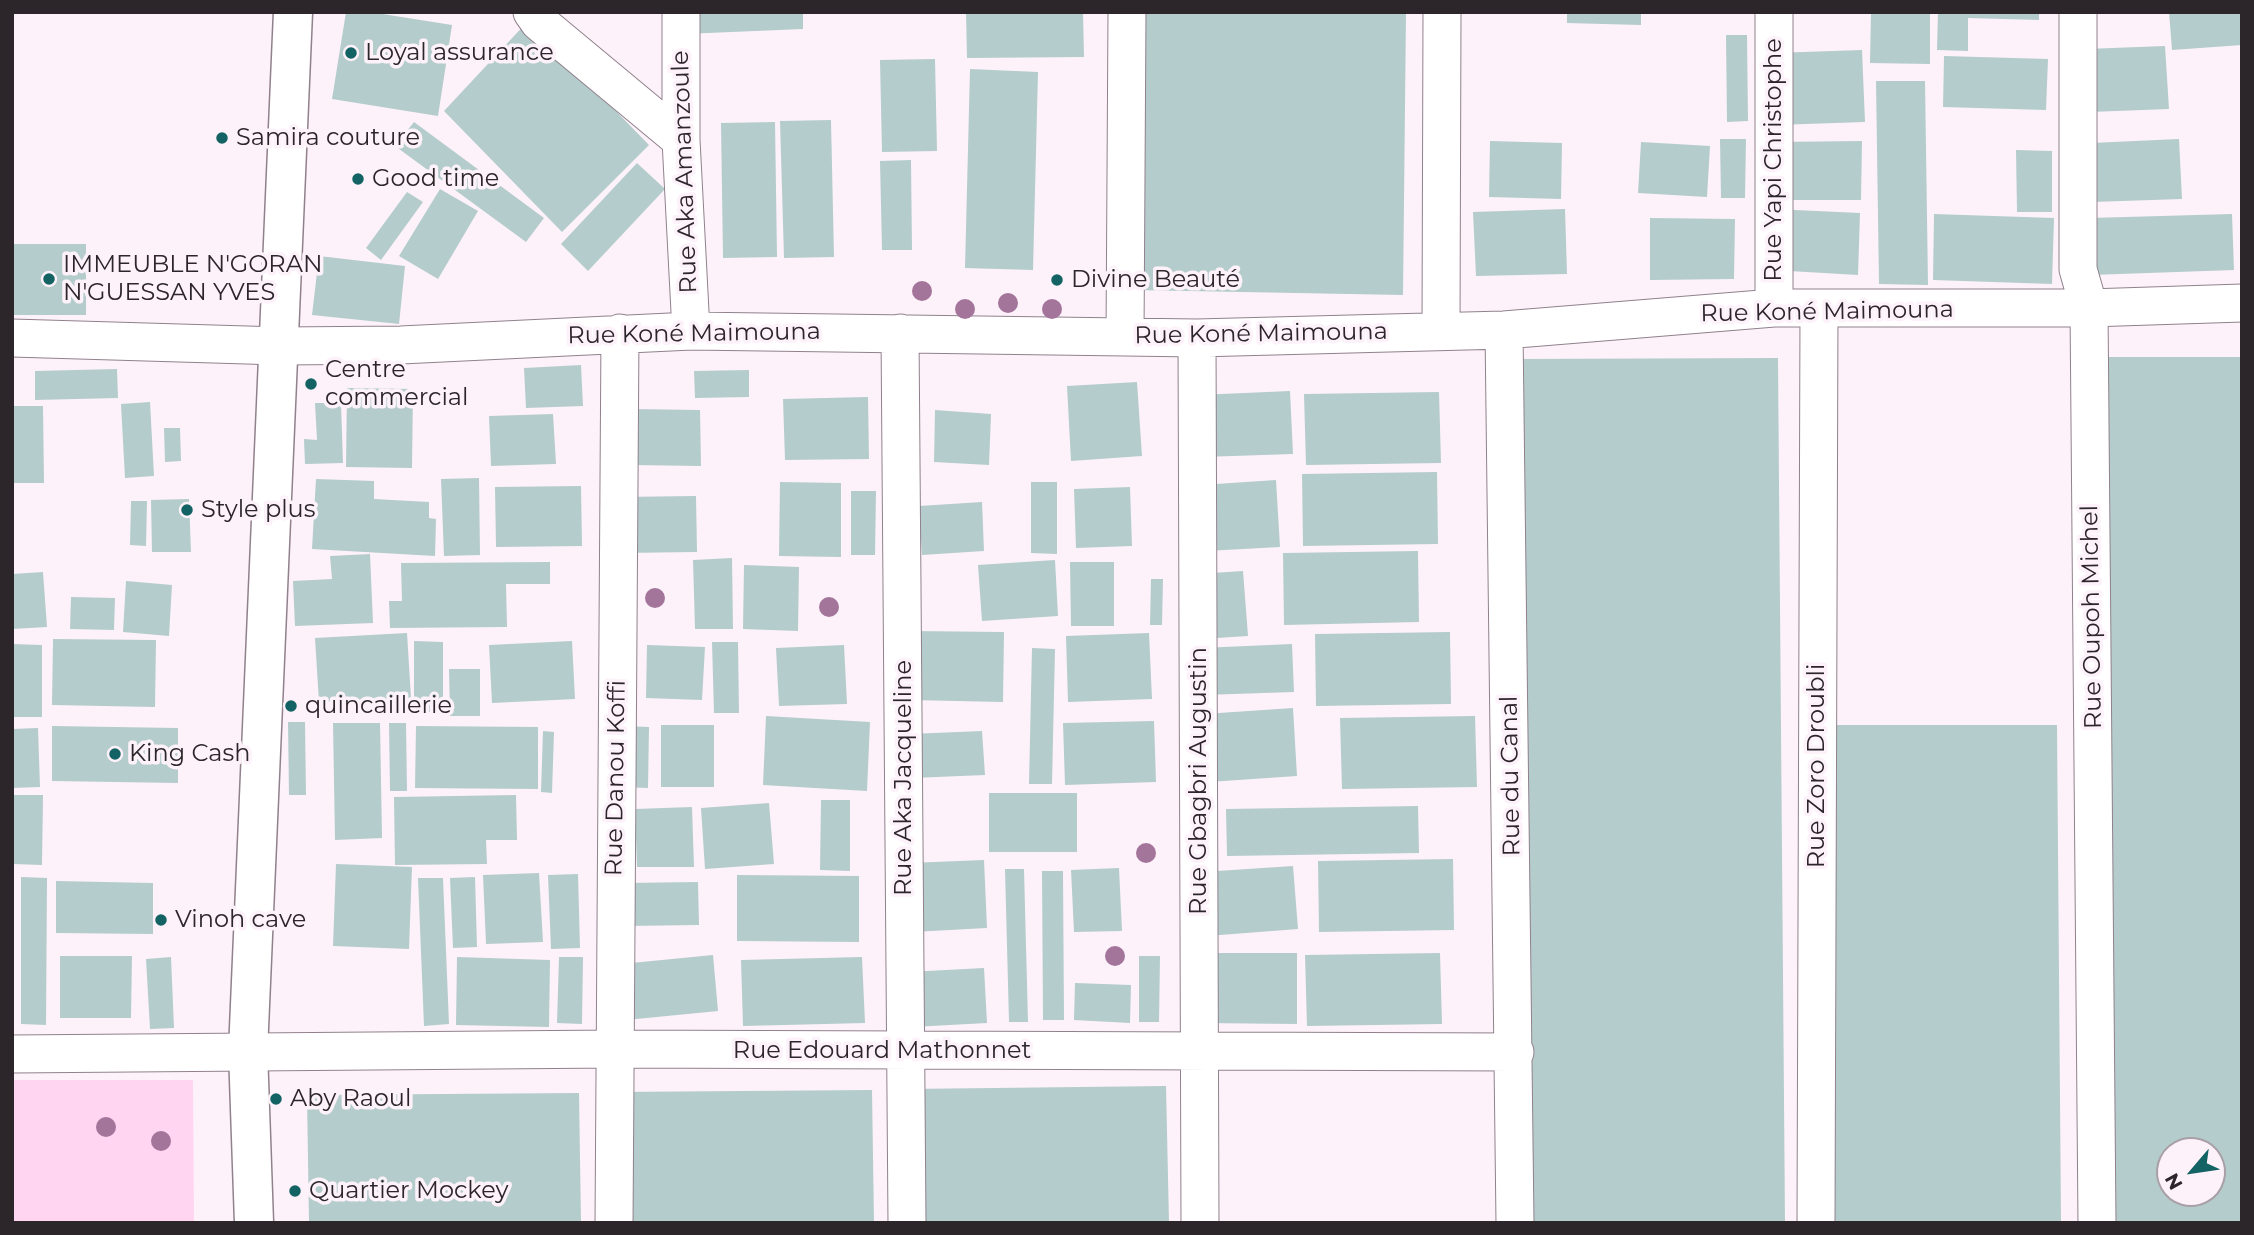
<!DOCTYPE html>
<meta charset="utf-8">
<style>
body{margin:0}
#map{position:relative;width:2254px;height:1235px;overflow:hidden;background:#fdf2fa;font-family:Montserrat,sans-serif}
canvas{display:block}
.frame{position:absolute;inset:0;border:14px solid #2c262a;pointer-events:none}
.north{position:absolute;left:2156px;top:1137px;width:70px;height:70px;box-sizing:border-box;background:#fdf2fa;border:2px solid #a9a0a7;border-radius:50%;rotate:241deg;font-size:19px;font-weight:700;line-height:28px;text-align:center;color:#2c262a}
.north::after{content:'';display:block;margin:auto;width:24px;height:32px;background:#136364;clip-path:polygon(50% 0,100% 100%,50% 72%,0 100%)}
</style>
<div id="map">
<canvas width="2254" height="1235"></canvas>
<div class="frame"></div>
<div class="north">N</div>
</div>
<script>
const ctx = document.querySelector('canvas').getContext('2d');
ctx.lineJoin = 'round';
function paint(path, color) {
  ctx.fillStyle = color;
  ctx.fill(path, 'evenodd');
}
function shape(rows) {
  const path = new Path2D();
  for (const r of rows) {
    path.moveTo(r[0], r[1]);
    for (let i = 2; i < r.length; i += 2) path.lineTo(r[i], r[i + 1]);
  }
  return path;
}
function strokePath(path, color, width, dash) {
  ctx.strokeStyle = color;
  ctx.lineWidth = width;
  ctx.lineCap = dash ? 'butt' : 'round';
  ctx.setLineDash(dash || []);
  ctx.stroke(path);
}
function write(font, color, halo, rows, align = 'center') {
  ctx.font = font + ' Montserrat,sans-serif';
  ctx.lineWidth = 7;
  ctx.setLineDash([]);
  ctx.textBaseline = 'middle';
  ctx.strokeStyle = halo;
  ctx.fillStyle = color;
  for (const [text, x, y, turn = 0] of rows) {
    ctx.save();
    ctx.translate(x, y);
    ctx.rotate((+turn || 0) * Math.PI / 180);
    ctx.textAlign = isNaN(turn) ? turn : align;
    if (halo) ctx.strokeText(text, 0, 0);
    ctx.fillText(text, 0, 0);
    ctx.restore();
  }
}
paint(shape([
 [12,1080,193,1080,194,1223,12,1223]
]), '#ffd5f2');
paint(shape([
 [346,12,370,12,452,25,438,116,332,99],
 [685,12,803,12,803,29,684,34],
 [966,12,1083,12,1084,57,967,58],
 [1137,12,1406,12,1403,295,1134,290],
 [1567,12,1641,12,1641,25,1567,23],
 [1871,12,1930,12,1930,64,1870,63],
 [1938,12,2039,12,2039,20,1968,18,1968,51,1937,50],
 [2169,12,2242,12,2242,45,2172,50],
 [528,21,649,145,562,232,444,111],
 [1726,35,1747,35,1748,121,1727,122],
 [2165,46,2169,109,2090,112,2086,49],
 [1862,50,1865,122,1776,125,1774,53],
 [1944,56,2048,59,2046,110,1943,107],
 [935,59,937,151,882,152,880,60],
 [970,69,1038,72,1033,270,965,268],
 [1876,81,1925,81,1928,285,1879,284],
 [831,120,834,257,784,258,780,121],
 [414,122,544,218,526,242,395,146],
 [775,122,777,257,723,258,721,123],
 [1720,139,1746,139,1745,198,1721,198],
 [2179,139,2182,199,2092,202,2091,143],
 [1490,141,1562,143,1561,199,1489,197],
 [1862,141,1861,200,1775,200,1775,142],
 [1641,142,1710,146,1707,197,1638,193],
 [2016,150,2052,151,2052,212,2017,212],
 [911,160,912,250,882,250,880,161],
 [637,163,665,189,588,271,561,244],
 [440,189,478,211,438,279,399,256],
 [407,192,423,202,381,260,366,248],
 [1565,209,1567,274,1476,276,1473,212],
 [1773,209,1860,213,1858,275,1772,270],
 [1934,214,2054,218,2052,284,1933,280],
 [2232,214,2234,270,2091,275,2090,218],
 [1650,218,1735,219,1734,279,1650,280],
 [12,244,86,244,86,315,12,315],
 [319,256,405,266,399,324,312,315],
 [2103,357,2242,357,2242,1223,2110,1223],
 [2170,1151,2212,1151,2212,1193,2170,1193],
 [1778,358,1785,1223,1524,1223,1517,359],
 [581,365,583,406,526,408,524,368],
 [117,369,118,398,35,400,35,371],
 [749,370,749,397,695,398,694,371],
 [1137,382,1142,456,1071,461,1067,386],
 [347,388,413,389,412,468,346,467],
 [1290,391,1293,454,1202,457,1199,395],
 [1439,392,1441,463,1306,465,1304,394],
 [868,397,869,459,785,460,783,399],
 [150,402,154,476,125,478,121,404],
 [315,403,341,403,343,463,305,464,304,439,317,440],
 [12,406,43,406,44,483,12,483],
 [632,409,700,410,701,466,632,465],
 [935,410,991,414,989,465,934,462],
 [553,414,556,464,491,466,489,416],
 [164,428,180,428,181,461,165,462],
 [1437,472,1438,544,1303,546,1302,474],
 [479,478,480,555,444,556,441,479],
 [316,479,374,481,374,499,429,502,429,518,436,519,435,556,312,549],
 [1276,480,1280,547,1206,551,1201,485],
 [780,482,841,483,841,557,779,556],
 [1031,482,1057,482,1057,554,1031,553],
 [581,486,582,546,496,547,495,487],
 [1130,487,1132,546,1076,548,1074,489],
 [851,491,876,491,875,555,851,555],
 [696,496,697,552,620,553,619,497],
 [189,499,191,552,152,552,151,500],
 [131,501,147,501,146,546,130,545],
 [982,502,984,551,922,555,919,506],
 [1418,551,1419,622,1284,625,1283,553],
 [370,554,373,623,295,626,293,581,332,579,330,556],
 [732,558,733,629,695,629,693,560],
 [1055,560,1058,616,982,621,978,565],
 [550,562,550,584,506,584,507,627,390,628,389,601,402,601,401,563],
 [1070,562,1114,562,1114,626,1071,626],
 [744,565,799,567,798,631,743,629],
 [1243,571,1248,636,1217,638,1212,573],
 [43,572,47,627,12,629,12,574],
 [1151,579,1163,579,1162,625,1150,625],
 [126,581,172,585,169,636,123,632],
 [71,597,115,598,114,630,70,629],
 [911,631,1004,632,1003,702,910,700],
 [1450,632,1451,704,1316,706,1315,634],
 [407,633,411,698,319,702,315,638],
 [1149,633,1152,699,1068,702,1066,636],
 [53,639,156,640,155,707,52,705],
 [414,641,443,642,443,712,414,712],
 [572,641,575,699,492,703,489,645],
 [712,642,738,642,739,713,714,713],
 [12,644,42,645,42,717,12,717],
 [1292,644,1294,692,1203,695,1201,648],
 [647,645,705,647,702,700,646,698],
 [844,645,847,704,779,706,776,648],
 [1032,648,1055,649,1052,784,1029,784],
 [449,669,480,669,480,716,450,716],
 [1293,708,1297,776,1209,782,1204,714],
 [766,716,870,722,867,791,763,785],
 [1475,716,1477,787,1342,789,1340,718],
 [1154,721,1156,782,1065,785,1063,723],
 [288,722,305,722,306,795,289,795],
 [333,723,380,723,382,838,335,840],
 [389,723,406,723,407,791,390,791],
 [661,725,714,725,714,787,661,787],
 [1821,725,2057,725,2061,1223,1825,1223],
 [52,726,178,728,178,783,52,781],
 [416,726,538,727,538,789,415,788],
 [623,726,649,727,648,788,622,787],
 [38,728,40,787,12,788,12,729],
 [543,731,554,732,552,793,541,792],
 [982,731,985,775,912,778,910,734],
 [989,793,1077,793,1077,852,989,852],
 [12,795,43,795,42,865,12,864],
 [516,795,517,840,486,840,487,864,395,865,394,797],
 [821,800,850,800,850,871,820,870],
 [769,803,774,864,705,869,701,808],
 [1418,806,1419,853,1227,856,1226,809],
 [692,807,694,867,637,867,635,809],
 [1453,859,1454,930,1319,932,1318,861],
 [984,860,987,928,913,932,909,863],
 [336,864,412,867,409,949,333,946],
 [1293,866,1298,929,1207,936,1202,872],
 [1119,868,1122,931,1074,932,1071,870],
 [1005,869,1024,869,1028,1022,1009,1022],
 [1042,871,1063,871,1064,1020,1043,1020],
 [539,873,543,942,486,944,483,875],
 [578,874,580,948,551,949,548,875],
 [737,875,859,876,859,942,737,941],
 [21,877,47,878,46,1025,21,1024],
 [475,877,477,947,453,948,450,878],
 [418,878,443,878,449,1024,424,1026],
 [56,881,153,883,153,934,56,933],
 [698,882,699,925,627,926,626,883],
 [1202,953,1297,953,1297,1024,1202,1023],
 [1440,953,1442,1024,1307,1026,1305,955],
 [713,955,718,1011,626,1020,621,964],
 [60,956,132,956,131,1018,60,1018],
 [1139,956,1160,956,1159,1022,1139,1022],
 [171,957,174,1028,150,1029,146,959],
 [457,957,550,960,549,1027,456,1025],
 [559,957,583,957,582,1024,557,1023],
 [862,957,865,1023,743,1026,741,960],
 [984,968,987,1023,912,1027,908,972],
 [1075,983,1131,985,1130,1023,1074,1020],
 [1166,1086,1169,1223,909,1223,907,1089],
 [872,1090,874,1223,616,1223,614,1092],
 [579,1093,581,1223,309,1223,307,1095]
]), '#b4cccc');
const street = shape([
 [532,12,539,22,681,140],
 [681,12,681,140,691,331],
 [1774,12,1774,308],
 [2078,12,2078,269,2089,308,2097,1223],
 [1441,329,1442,12],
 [1504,330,1515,1223],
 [900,333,907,1223],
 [1125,337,1127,12],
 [12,338,280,346,401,345,691,331,1197,338,1504,330,1774,308,2089,308,2242,303],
 [1197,338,1200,1223],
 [12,1054,613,1049,1515,1052],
 [614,1223,620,333],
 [1816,1223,1819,310]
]);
const secondary = shape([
 [254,1223,248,1051,293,12]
]);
strokePath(street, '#91818c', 39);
strokePath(secondary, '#91818c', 41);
strokePath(street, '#fff', 37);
strokePath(secondary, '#fff', 38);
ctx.fillStyle = '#a4759b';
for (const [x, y] of [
 [922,291],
 [1008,303],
 [965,309],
 [1052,309],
 [655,598],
 [829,607],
 [1146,853],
 [1115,956],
 [106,1127],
 [161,1141]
]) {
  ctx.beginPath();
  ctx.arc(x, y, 10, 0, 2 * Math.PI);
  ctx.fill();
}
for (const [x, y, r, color] of [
 [351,53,7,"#136364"],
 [222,138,7,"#136364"],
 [358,179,7,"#136364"],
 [49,279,7,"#136364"],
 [1057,280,7,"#136364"],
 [311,384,7,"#136364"],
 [187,510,7,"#136364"],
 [291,706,7,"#136364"],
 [115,754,7,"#136364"],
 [161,920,7,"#136364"],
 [276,1099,7,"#136364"],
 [295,1191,7,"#136364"]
]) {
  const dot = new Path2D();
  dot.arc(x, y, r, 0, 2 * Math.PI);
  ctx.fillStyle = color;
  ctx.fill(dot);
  strokePath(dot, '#fdf2fa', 2.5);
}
write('24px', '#2c262a', '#fdf2fa', [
 ["Loyal assurance",365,53],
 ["Samira couture",236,138],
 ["Good time",372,179],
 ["IMMEUBLE N'GORAN",63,265],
 ["N'GUESSAN YVES",63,293],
 ["Divine Beauté",1071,280],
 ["Centre",325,370],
 ["commercial",325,398],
 ["Style plus",201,510],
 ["quincaillerie",305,706],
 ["King Cash",129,754],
 ["Vinoh cave",175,920],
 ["Aby Raoul",290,1099],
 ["Quartier Mockey",309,1191]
], 'left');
write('24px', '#2c262a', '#fdf2fa', [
 ["Rue Yapi Christophe",1774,160,-90],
 ["Rue Aka Amanzoule",685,172,-92],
 ["Rue Koné Maimouna",1827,312,-1],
 ["Rue Koné Maimouna",694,334,-1],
 ["Rue Koné Maimouna",1261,334,-1],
 ["Rue Oupoh Michel",2092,617,-91],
 ["Rue Zoro Droubli",1817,766,-90],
 ["Rue du Canal",1511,776,-91],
 ["Rue Danou Koffi",616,778,-89],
 ["Rue Aka Jacqueline",904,778,-90],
 ["Rue Gbagbri Augustin",1199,781,-90],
 ["Rue Edouard Mathonnet",882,1051]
]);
</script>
